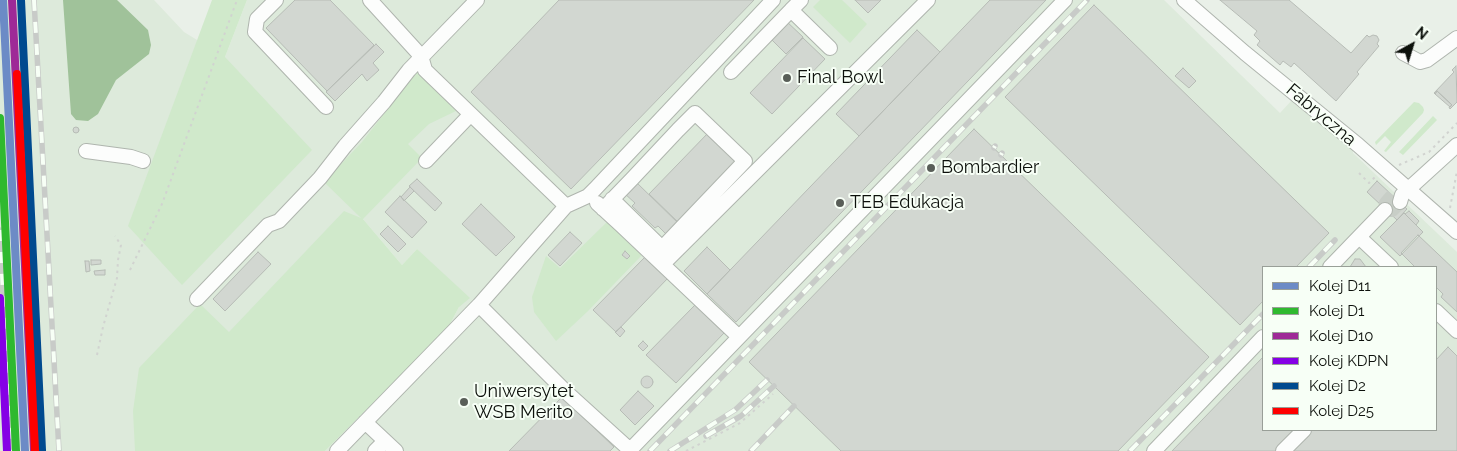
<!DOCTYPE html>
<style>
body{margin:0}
#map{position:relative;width:1457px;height:451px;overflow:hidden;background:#e9f0e8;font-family:Raleway,sans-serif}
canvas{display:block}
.legend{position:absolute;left:1262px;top:266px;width:175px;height:165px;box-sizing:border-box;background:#f7fff6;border:1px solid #999f98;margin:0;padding:6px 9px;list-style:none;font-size:15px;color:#0c100b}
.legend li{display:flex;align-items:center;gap:10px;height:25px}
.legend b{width:25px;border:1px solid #999f98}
.north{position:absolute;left:1387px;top:20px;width:50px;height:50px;-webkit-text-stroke:4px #f7fff6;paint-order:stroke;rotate:39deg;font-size:14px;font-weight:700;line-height:20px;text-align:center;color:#0c100b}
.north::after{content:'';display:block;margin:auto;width:18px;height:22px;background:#0c100b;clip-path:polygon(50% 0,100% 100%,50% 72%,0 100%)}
</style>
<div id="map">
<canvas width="1457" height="451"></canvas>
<ul class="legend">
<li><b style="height:6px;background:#6c8bc6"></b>Kolej D11</li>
<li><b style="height:6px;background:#2fb92f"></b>Kolej D1</li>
<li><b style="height:6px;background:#9e2a97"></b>Kolej D10</li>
<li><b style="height:6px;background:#8500e5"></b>Kolej KDPN</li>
<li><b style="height:6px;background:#004a8f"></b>Kolej D2</li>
<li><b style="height:6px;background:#f00"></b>Kolej D25</li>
</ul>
<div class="north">N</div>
</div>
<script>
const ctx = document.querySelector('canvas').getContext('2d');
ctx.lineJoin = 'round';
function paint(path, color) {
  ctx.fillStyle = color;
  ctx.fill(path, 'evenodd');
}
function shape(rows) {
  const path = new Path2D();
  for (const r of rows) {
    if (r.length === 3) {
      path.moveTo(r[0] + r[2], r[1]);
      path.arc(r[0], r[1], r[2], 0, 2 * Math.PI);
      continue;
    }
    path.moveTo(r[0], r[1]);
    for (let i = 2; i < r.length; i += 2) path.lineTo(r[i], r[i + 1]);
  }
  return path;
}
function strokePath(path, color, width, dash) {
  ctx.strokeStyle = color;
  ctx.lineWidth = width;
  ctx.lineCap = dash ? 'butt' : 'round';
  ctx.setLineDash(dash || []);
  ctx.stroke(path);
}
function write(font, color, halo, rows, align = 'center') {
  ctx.font = font + ' Raleway,sans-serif';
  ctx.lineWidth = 4;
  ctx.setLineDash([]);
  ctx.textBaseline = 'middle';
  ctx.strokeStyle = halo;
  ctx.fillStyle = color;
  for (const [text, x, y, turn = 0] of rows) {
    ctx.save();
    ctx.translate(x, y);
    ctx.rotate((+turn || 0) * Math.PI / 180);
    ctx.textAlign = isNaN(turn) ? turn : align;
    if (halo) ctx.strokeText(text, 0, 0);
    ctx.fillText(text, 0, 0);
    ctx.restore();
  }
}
paint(shape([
 [0,0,154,0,184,32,225,57,247,0,1164,0,1280,113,1293,99,1353,150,1353,153,1457,252,1457,451,325,451,448,328,459,307,417,249,402,265,363,219,172,451,0,451],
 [1263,267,1436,267,1436,430,1263,430]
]), '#ddeadb');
paint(shape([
 [212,0,247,0,225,57,312,150,182,285,128,226],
 [820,0,842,0,867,24,850,43,813,7],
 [417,72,456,111,429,124,408,144,422,158,363,219,402,265,417,249,470,298,459,307,448,328,325,451,135,451,133,411,139,368,200,304,229,332,344,211,361,218,324,182,362,142],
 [1414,102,1419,103,1423,107,1424,110,1423,113,1386,152,1384,151,1391,142,1385,136,1376,145,1375,142],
 [1433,116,1437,120,1403,155,1399,152],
 [607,222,642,255,588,311,556,341,534,312,532,297,546,256,560,268]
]), '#d0e9cb');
paint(shape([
 [63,0,117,0,148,30,151,45,149,54,116,80,98,114,88,121,76,120,71,114]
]), '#a0c29a');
const building = shape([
 [295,0,330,0,374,45,327,91,266,28,295,0],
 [559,0,754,0,571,189,471,92,559,0],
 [855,0,881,0,868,13,855,0],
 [990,0,1046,0,736,322,707,294,990,0],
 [1220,0,1289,0,1351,53,1367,35,1369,37,1373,35,1377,36,1379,40,1377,44,1379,46,1357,72,1359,74,1336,101,1294,63,1291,67,1283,61,1280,65,1257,45,1260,41,1254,35,1257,31,1220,0],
 [1094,5,1329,233,1296,267,1263,267,1263,301,1240,325,1005,97,1094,5],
 [785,20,803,37,786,54,769,37,785,20],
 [917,30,940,52,859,136,836,114,917,30],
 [803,38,825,59,772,114,750,93,803,38],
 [376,44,384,52,373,63,379,70,367,81,362,74,335,101,326,92,376,44],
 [1456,66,1457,102,1450,109,1449,107,1452,105,1437,91,1435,94,1434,93,1454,72,1452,70,1456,66],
 [1183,68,1196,81,1189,88,1175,76,1183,68],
 [1437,91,1452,105,1450,107,1435,94,1437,91],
 [76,130,3],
 [974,129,1209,357,1118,451,841,451,749,362,974,129],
 [709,132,739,161,679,223,649,194,709,132],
 [417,179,442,203,435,211,409,186,417,179],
 [1377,181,1407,209,1397,220,1367,192,1377,181],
 [636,182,679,224,668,236,658,226,655,228,632,206,635,203,624,193,636,182],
 [410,187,414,191,404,201,401,197,410,187],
 [400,196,427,222,412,238,385,212,400,196],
 [481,204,515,237,496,256,462,224,481,204],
 [1409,211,1419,221,1416,225,1405,214,1409,211],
 [1404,213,1423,232,1400,256,1380,237,1404,213],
 [388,226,406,244,398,252,380,234,388,226],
 [570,232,582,243,560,266,548,255,570,232],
 [1418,235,1457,272,1457,312,1441,297,1443,294,1436,287,1436,267,1415,267,1401,253,1418,235],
 [707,247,730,270,707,294,684,271,707,247],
 [625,251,630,256,627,259,622,255,625,251],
 [258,252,271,264,225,311,213,299,258,252],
 [646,256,668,278,616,332,593,310,646,256],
 [1355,259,1360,259,1366,267,1350,267,1355,259],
 [91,260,101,260,101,264,91,265,91,260],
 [85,261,89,261,90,271,86,272,85,261],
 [105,270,105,275,95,275,94,271,105,270],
 [695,305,724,333,676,383,646,355,695,305],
 [621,327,625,331,620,337,615,332,621,327],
 [643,341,648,346,643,351,638,346,643,341],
 [1448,347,1457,356,1457,451,1289,451,1310,430,1436,430,1436,360,1448,347],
 [1263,357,1263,430,1298,430,1278,451,1172,451,1263,357],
 [647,382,6],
 [638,391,654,406,635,425,620,410,638,391],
 [562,397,614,447,610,451,509,451,562,397]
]);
paint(building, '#d2d7d1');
strokePath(building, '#b7bcb6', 1);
strokePath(shape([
 [1393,195,1386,203,1385,210,1392,210,1400,202]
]), '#c8cec7', 14, [14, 7]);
const minor = shape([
 [276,0,257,19,255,32,326,107],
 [370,0,421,56,425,70,566,206,479,305,565,391,630,450],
 [801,0,791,10,830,48],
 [1184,0,1245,53,1358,145,1457,232],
 [1403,53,1420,62,1427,60,1457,38],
 [731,72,791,10],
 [86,151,131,157,143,161],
 [426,161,470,115],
 [1400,202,1402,195,1457,145],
 [597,203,621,225,738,336],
 [566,206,588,196,595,189,773,0],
 [603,209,632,179,678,130,695,113,745,161,662,248,612,199],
 [1359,237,1391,267],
 [663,264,928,0],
 [1330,267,1385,210],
 [197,299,268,225,279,221,320,178,345,146,384,102,409,70,477,0],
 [1436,311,1457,331],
 [365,422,396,451],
 [337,451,479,305],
 [375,451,385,441],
 [629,451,1065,0],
 [1154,451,1263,337],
 [1283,451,1304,430]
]);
strokePath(minor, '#afb5ae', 16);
strokePath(shape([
 [1399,165,1429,152,1457,123],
 [1359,173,1369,183,1375,177],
 [1450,208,1457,171],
 [130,270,162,204,237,0],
 [97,355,103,327,117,278,118,260,121,245,115,236],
 [686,451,740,423,773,394]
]), '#d1d3d0', 2, [2.5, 4]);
strokePath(minor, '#fcfdfc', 14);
const rail = shape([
 [34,0,59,451],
 [994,148,995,146],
 [1001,155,1002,153],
 [0,230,10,451],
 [1309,267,1335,240],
 [706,436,741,416,774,386],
 [650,451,1087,0],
 [670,451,735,410,767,380],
 [751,451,794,406],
 [1130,451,1263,314]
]);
strokePath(rail, '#c8cbc8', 5.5);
strokePath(rail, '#f7fff6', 4, [11]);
strokePath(shape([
 [3,0,25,451]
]), '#6c8bc6', 8);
strokePath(shape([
 [0,118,16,451]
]), '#2fb92f', 8);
strokePath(shape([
 [12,0,34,451]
]), '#9e2a97', 8);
strokePath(shape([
 [0,298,7,451]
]), '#8500e5', 8);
strokePath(shape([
 [21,0,42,450]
]), '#004a8f', 8);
strokePath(shape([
 [17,74,35,450]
]), '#f00', 8);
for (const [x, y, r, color] of [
 [787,78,5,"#595e58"],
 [931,168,5,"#595e58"],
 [840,203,5,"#595e58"],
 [464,402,5,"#595e58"]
]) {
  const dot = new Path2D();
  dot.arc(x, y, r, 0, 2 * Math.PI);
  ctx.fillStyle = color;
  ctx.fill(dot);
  strokePath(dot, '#f7fff6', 2);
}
write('18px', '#0c100b', '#f7fff6', [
 ["Final Bowl",797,78],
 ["Bombardier",941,168],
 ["TEB Edukacja",850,203],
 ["Uniwersytet",474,392],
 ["WSB Merito",474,413]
], 'left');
write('18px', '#0c100b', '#f7fff6', [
 ["Fabryczna",1321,115,40]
]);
</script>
